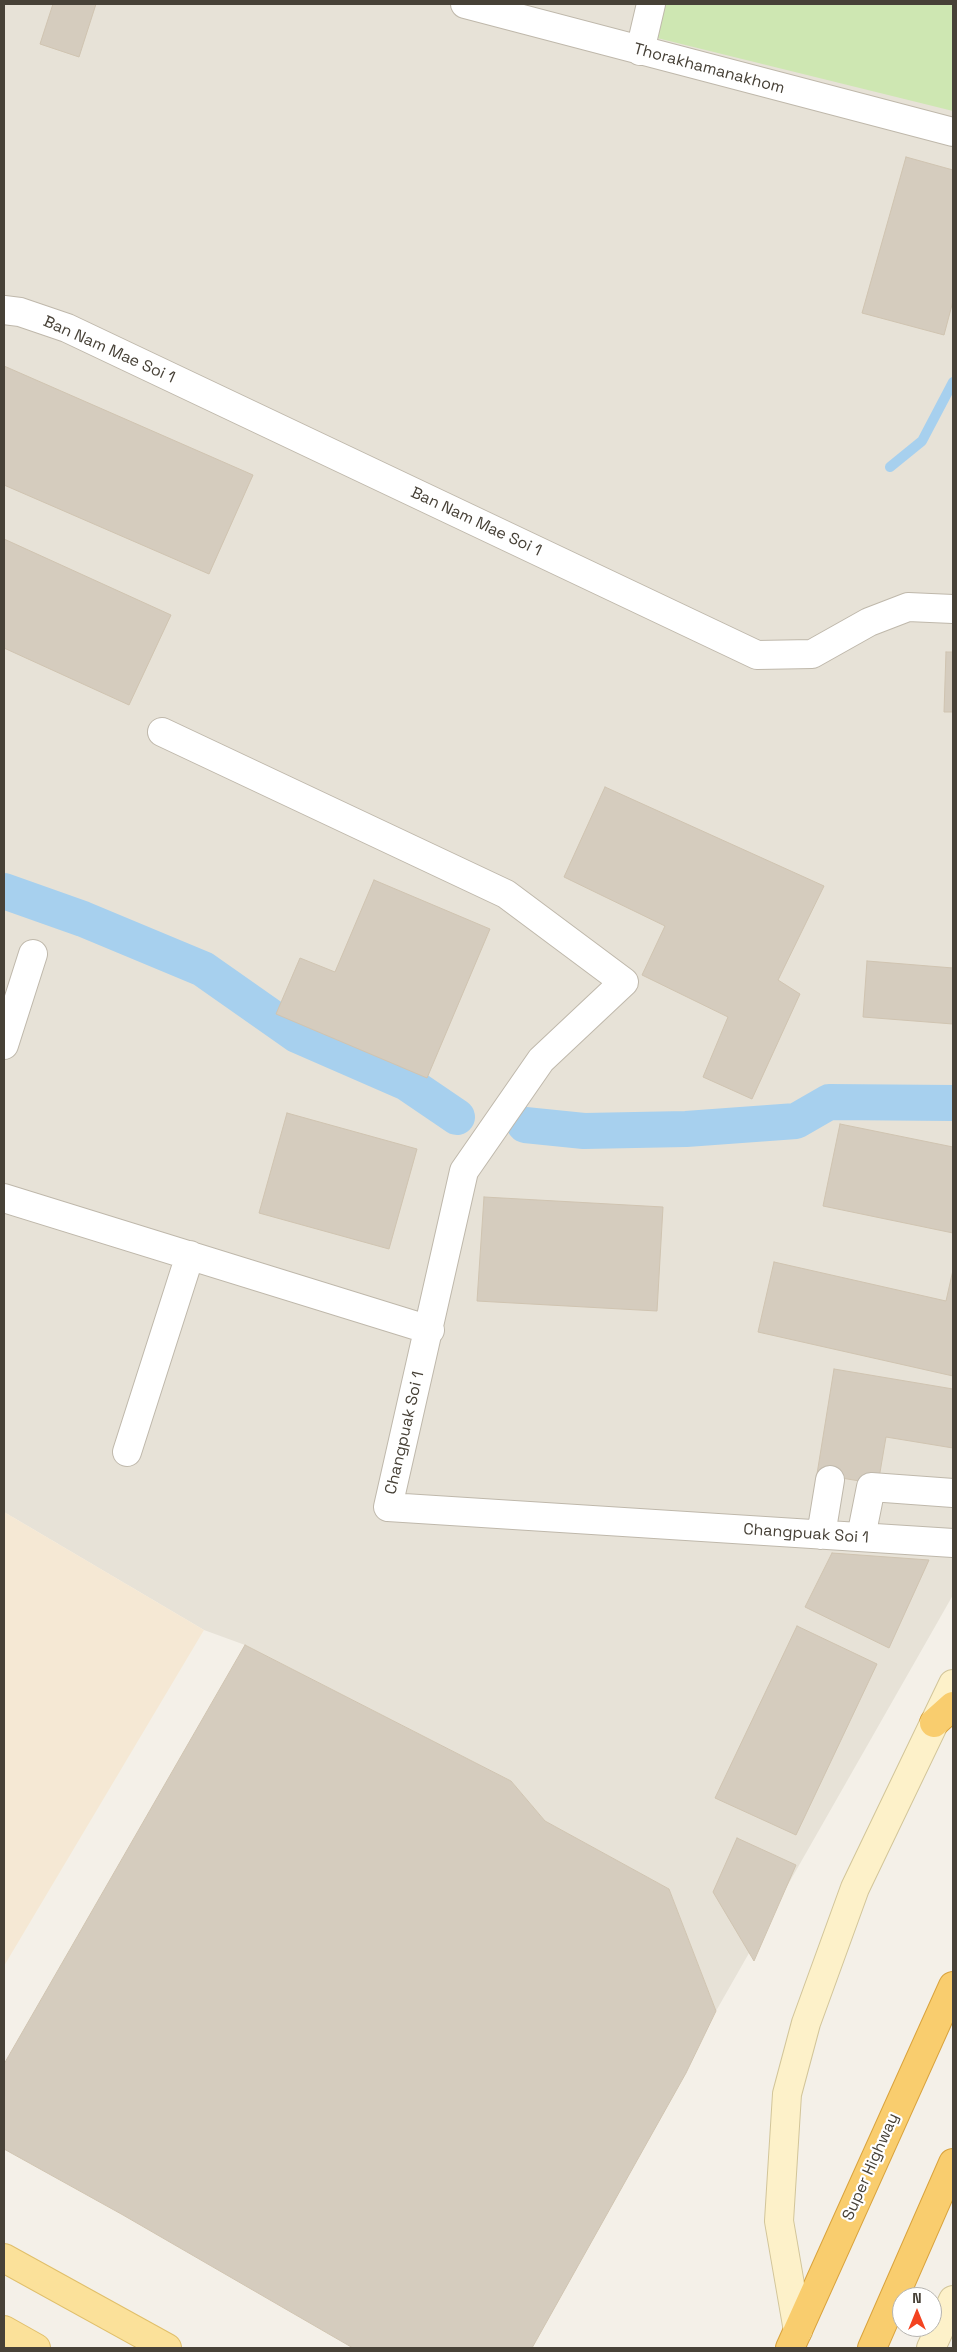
<!DOCTYPE html>
<style>
body{margin:0}
#map{position:relative;width:957px;height:2352px;overflow:hidden;background:#f4f0e8;font-family:"Space Grotesk",sans-serif}
canvas{display:block}
.frame{position:absolute;inset:0;border:5px solid #474137;pointer-events:none}
.north{position:absolute;left:892px;top:2287px;width:50px;height:50px;box-sizing:border-box;background:#fff;border:1px solid #b5b3af;border-radius:50%;rotate:0deg;font-size:14px;font-weight:700;line-height:20px;text-align:center;color:#474137}
.north::after{content:'';display:block;margin:auto;width:18px;height:22px;background:#f34320;clip-path:polygon(50% 0,100% 100%,50% 72%,0 100%)}
</style>
<div id="map">
<canvas width="957" height="2352"></canvas>
<div class="frame"></div>
<div class="north">N</div>
</div>
<script>
const ctx = document.querySelector('canvas').getContext('2d');
ctx.lineJoin = 'round';
function paint(path, color) {
  ctx.fillStyle = color;
  ctx.fill(path, 'evenodd');
}
function shape(rows) {
  const path = new Path2D();
  for (const r of rows) {
    path.moveTo(r[0], r[1]);
    for (let i = 2; i < r.length; i += 2) path.lineTo(r[i], r[i + 1]);
  }
  return path;
}
function strokePath(path, color, width, dash) {
  ctx.strokeStyle = color;
  ctx.lineWidth = width;
  ctx.lineCap = dash ? 'butt' : 'round';
  ctx.setLineDash(dash || []);
  ctx.stroke(path);
}
function write(font, color, halo, rows, align = 'center') {
  ctx.font = font + ' "Space Grotesk",sans-serif';
  ctx.lineWidth = 4.5;
  ctx.setLineDash([]);
  ctx.textBaseline = 'middle';
  ctx.strokeStyle = halo;
  ctx.fillStyle = color;
  for (const [text, x, y, turn = 0] of rows) {
    ctx.save();
    ctx.translate(x, y);
    ctx.rotate((+turn || 0) * Math.PI / 180);
    ctx.textAlign = isNaN(turn) ? turn : align;
    if (halo) ctx.strokeText(text, 0, 0);
    ctx.fillText(text, 0, 0);
    ctx.restore();
  }
}
paint(shape([
 [4,4,953,4,953,1595,716,2011,669,1889,545,1821,511,1781,245,1645,204,1630,4,1512]
]), '#e7e2d7');
paint(shape([
 [4,1512,204,1630,4,1966]
]), '#f5e8d4');
paint(shape([
 [665,4,953,4,953,111,657,38]
]), '#cee7b2');
strokePath(shape([
 [890,467,922,441,953,382]
]), '#a7d0ee', 10);
strokePath(shape([
 [4,891,83,919,203,969,297,1035,407,1083,457,1117],
 [525,1125,584,1131,686,1129,796,1121,829,1102,953,1103]
]), '#a7d0ee', 36);
const building = shape([
 [53,4,96,4,79,57,40,44,53,4],
 [906,157,953,170,953,301,944,335,862,313,906,157],
 [4,366,253,475,209,574,4,485,4,366],
 [4,539,171,615,129,705,4,648,4,539],
 [946,652,953,652,953,712,944,712,946,652],
 [605,787,824,886,778,980,800,994,752,1099,703,1077,728,1017,642,975,665,926,564,877,605,787],
 [374,880,490,929,427,1078,276,1014,300,958,335,972,374,880],
 [867,961,953,968,953,1024,863,1017,867,961],
 [287,1113,417,1149,389,1249,259,1213,287,1113],
 [840,1124,953,1147,953,1233,823,1206,840,1124],
 [484,1197,663,1207,657,1311,477,1301,484,1197],
 [774,1262,946,1301,953,1270,953,1376,758,1332,774,1262],
 [834,1369,953,1389,953,1448,886,1437,878,1484,817,1474,834,1369],
 [832,1553,929,1560,889,1648,805,1607,832,1553],
 [797,1626,877,1664,796,1835,715,1798,797,1626],
 [245,1645,511,1781,545,1821,669,1889,716,2011,686,2073,532,2348,353,2348,123,2215,4,2149,4,2064,245,1645],
 [737,1838,796,1865,754,1961,713,1892,737,1838]
]);
paint(building, '#d5ccbe');
strokePath(building, '#d0c4b1', 1);
const street = shape([
 [465,4,953,132],
 [640,51,651,4],
 [4,310,20,312,67,328,757,655,812,654,869,622,908,607,953,609],
 [162,732,506,894,624,982,541,1060,464,1171,388,1507,953,1543],
 [4,1045,33,954],
 [4,1198,430,1330],
 [127,1452,190,1255],
 [821,1535,830,1480],
 [861,1537,871,1487,953,1493]
]);
const secondary = shape([
 [798,2331,779,2221,787,2094,806,2023,855,1888,953,1684],
 [931,2348,953,2300]
]);
const primary = shape([
 [4,2258,167,2348],
 [4,2330,36,2348]
]);
const highway = shape([
 [934,1723,953,1706],
 [790,2348,953,1986],
 [872,2348,953,2163]
]);
strokePath(street, '#bfb8ab', 30);
strokePath(secondary, '#d2c599', 30);
strokePath(primary, '#e0bf6a', 30);
strokePath(highway, '#d9a33d', 30);
strokePath(street, '#fff', 28);
strokePath(secondary, '#fdf1c9', 28);
strokePath(primary, '#fbe19a', 28);
strokePath(highway, '#f9cd6e', 28);
write('16px', '#474137', '#fff', [
 ["Thorakhamanakhom",709,69,15],
 ["Ban Nam Mae Soi 1",109,350,24],
 ["Ban Nam Mae Soi 1",476,522,25],
 ["Changpuak Soi 1",405,1433,-77],
 ["Changpuak Soi 1",806,1534,4],
 ["Super Highway",871,2167,-66]
]);
</script>
